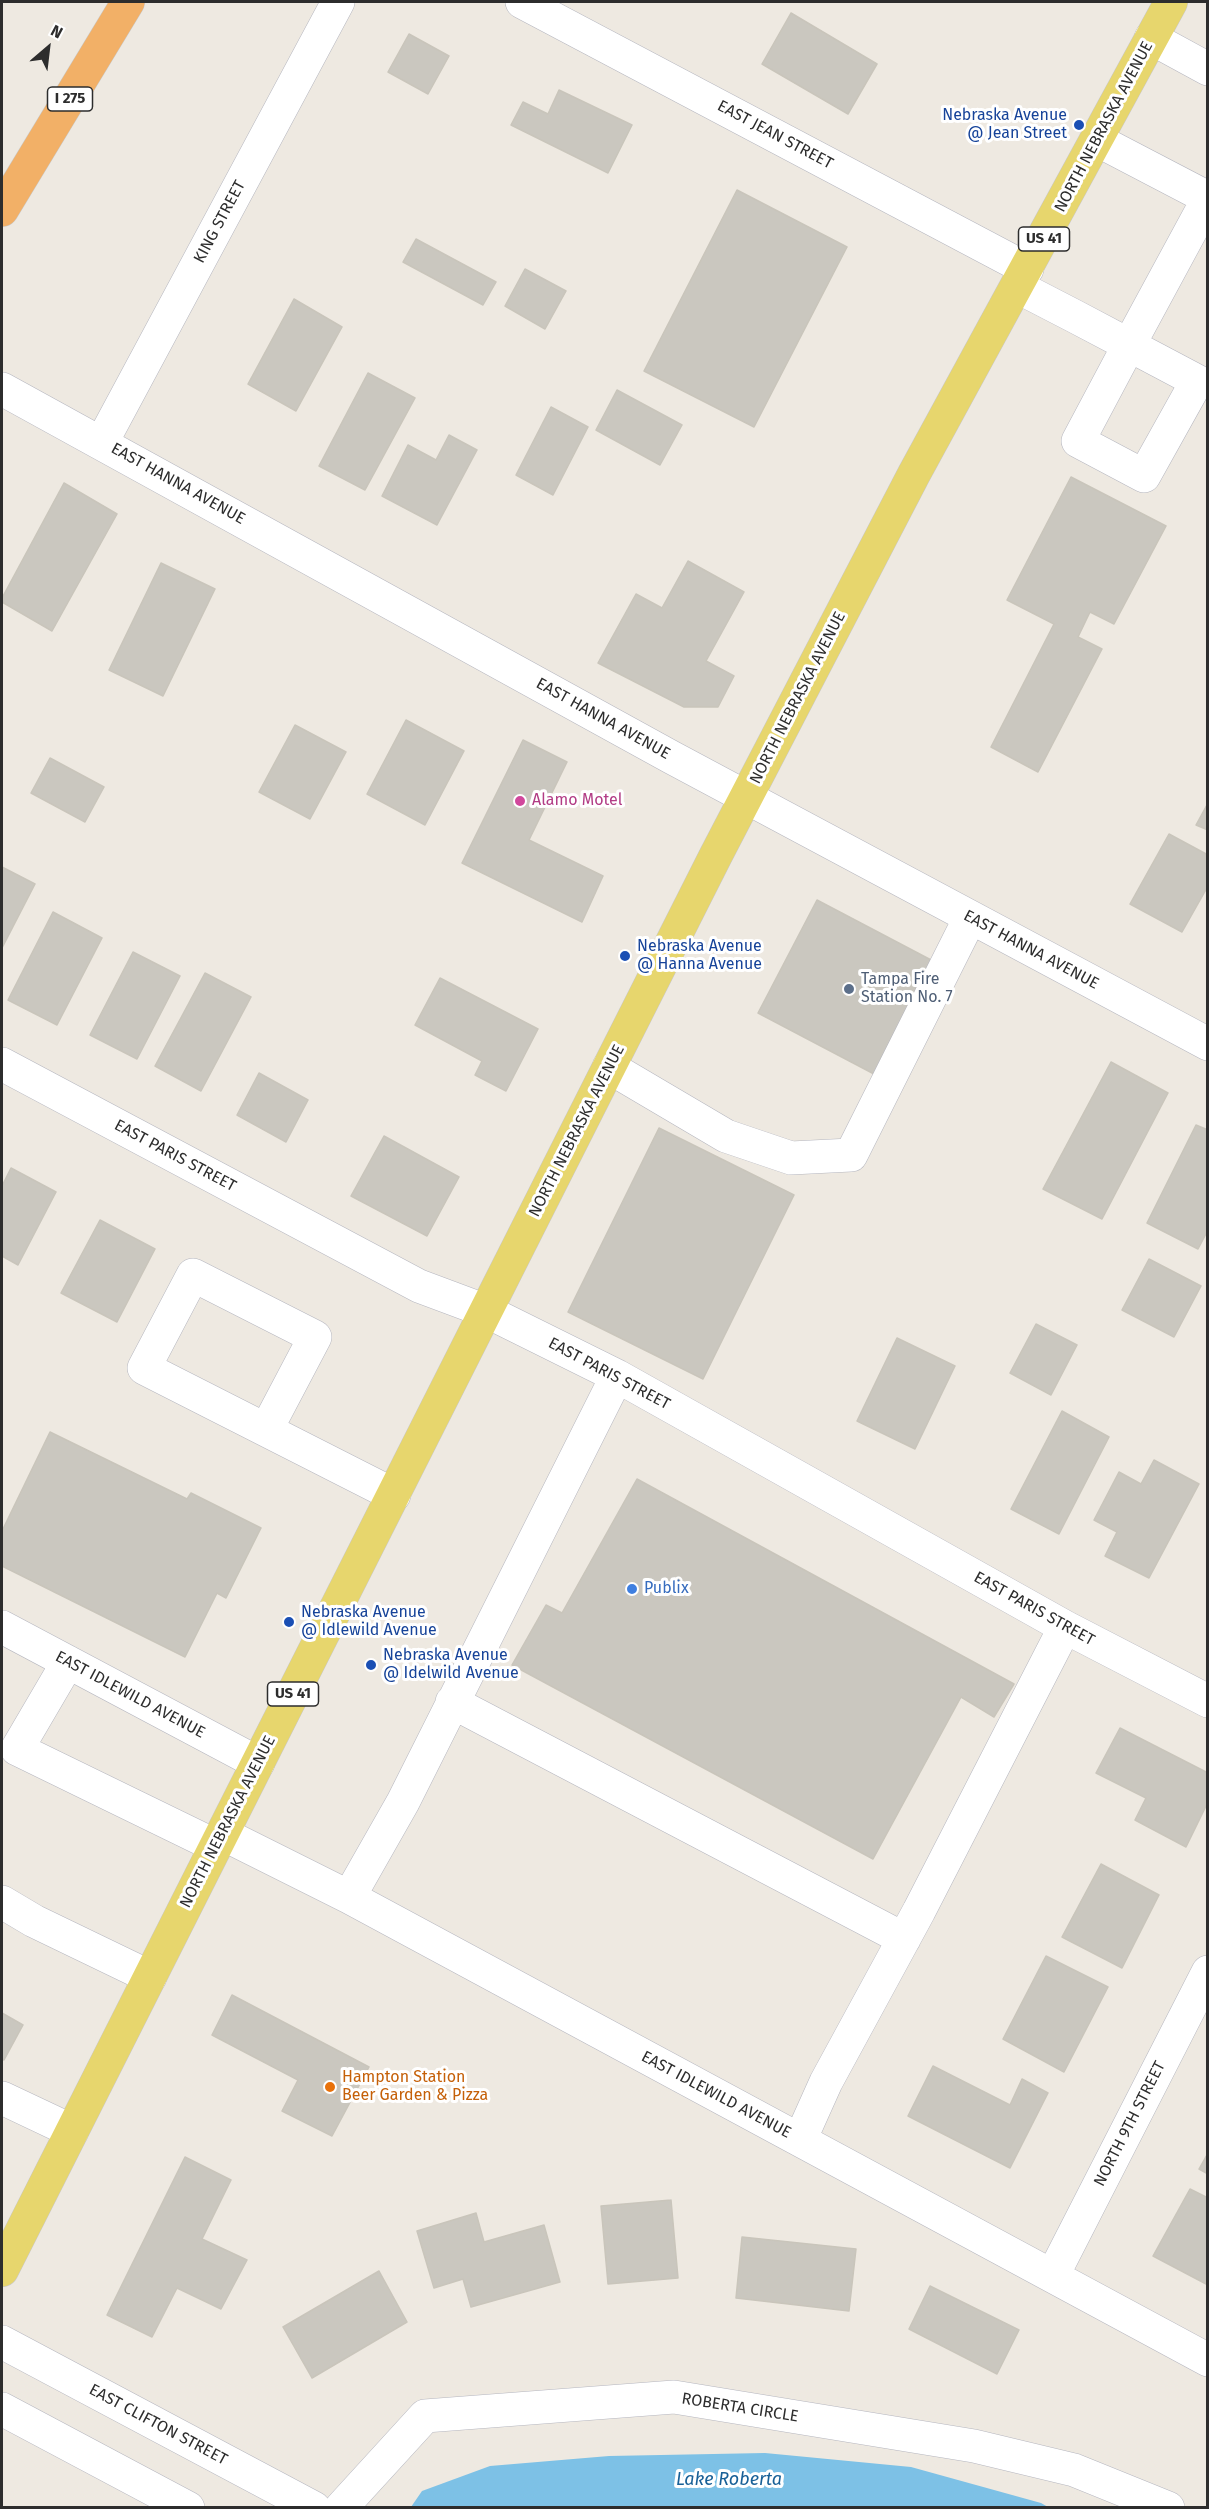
<!DOCTYPE html>
<style>
body{margin:0}
#map{position:relative;width:1209px;height:2509px;overflow:hidden;background:#eee9e1;font-family:"Fira Sans",sans-serif}
canvas{display:block}
.frame{position:absolute;inset:0;border:3px solid #2d2d2d;pointer-events:none}
.north{position:absolute;left:18px;top:18px;width:60px;height:60px;-webkit-text-stroke:4px #fff;paint-order:stroke;rotate:28deg;font-size:16px;font-weight:700;line-height:24px;text-align:center;color:#2d2d2d}
.north::after{content:'';display:block;margin:auto;width:21px;height:27px;background:#2d2d2d;clip-path:polygon(50% 0,100% 100%,50% 72%,0 100%)}
</style>
<div id="map">
<canvas width="1209" height="2509"></canvas>
<div class="frame"></div>
<div class="north">N</div>
</div>
<script>
const ctx = document.querySelector('canvas').getContext('2d');
ctx.lineJoin = 'round';
function paint(path, color) {
  ctx.fillStyle = color;
  ctx.fill(path, 'evenodd');
}
function shape(rows) {
  const path = new Path2D();
  for (const r of rows) {
    path.moveTo(r[0], r[1]);
    for (let i = 2; i < r.length; i += 2) path.lineTo(r[i], r[i + 1]);
  }
  return path;
}
function strokePath(path, color, width, dash) {
  ctx.strokeStyle = color;
  ctx.lineWidth = width;
  ctx.lineCap = dash ? 'butt' : 'round';
  ctx.setLineDash(dash || []);
  ctx.stroke(path);
}
function write(font, color, halo, rows, align = 'center') {
  ctx.font = font + ' "Fira Sans",sans-serif';
  ctx.lineWidth = 6;
  ctx.setLineDash([]);
  ctx.textBaseline = 'middle';
  ctx.strokeStyle = halo;
  ctx.fillStyle = color;
  for (const [text, x, y, turn = 0] of rows) {
    ctx.save();
    ctx.translate(x, y);
    ctx.rotate((+turn || 0) * Math.PI / 180);
    ctx.textAlign = isNaN(turn) ? turn : align;
    if (halo) ctx.strokeText(text, 0, 0);
    ctx.fillText(text, 0, 0);
    ctx.restore();
  }
}
paint(shape([
 [765,2453,911,2467,1041,2503,1048,2507,411,2507,422,2491,490,2466,609,2456]
]), '#7dc1e6');
const building = shape([
 [791,13,877,64,848,114,762,64,791,13],
 [409,34,449,56,428,94,388,72,409,34],
 [559,90,632,125,608,173,511,125,523,102,548,114,559,90],
 [737,190,847,247,754,427,644,371,737,190],
 [416,239,496,282,483,305,403,262,416,239],
 [525,269,566,291,545,329,505,306,525,269],
 [294,299,342,327,296,411,248,384,294,299],
 [368,373,415,398,365,490,319,466,368,373],
 [617,390,682,425,660,465,596,430,617,390],
 [551,407,588,427,553,495,516,475,551,407],
 [449,435,477,450,437,525,382,496,408,445,436,460,449,435],
 [1071,477,1166,526,1114,624,1090,612,1078,637,1102,649,1038,772,991,747,1054,624,1007,600,1071,477],
 [64,483,117,514,52,631,2,602,2,598,64,483],
 [688,561,744,592,706,661,734,676,718,707,684,707,598,663,636,594,662,608,688,561],
 [161,563,215,589,163,696,109,670,161,563],
 [406,720,464,751,425,825,367,794,406,720],
 [295,725,346,752,310,819,259,792,295,725],
 [523,740,567,762,529,840,603,876,582,922,462,863,523,740],
 [50,758,104,787,85,822,31,793,50,758],
 [1208,803,1208,830,1196,825,1208,803],
 [1169,834,1208,855,1208,886,1182,932,1130,904,1169,834],
 [2,867,35,884,2,948,2,867],
 [817,900,933,961,874,1074,758,1013,817,900],
 [53,912,102,938,57,1025,8,1000,53,912],
 [133,952,180,976,137,1059,90,1035,133,952],
 [205,973,251,997,201,1091,155,1066,205,973],
 [440,978,538,1029,506,1091,475,1075,482,1061,415,1025,440,978],
 [1111,1062,1168,1093,1102,1219,1043,1189,1111,1062],
 [259,1073,308,1100,286,1142,237,1115,259,1073],
 [1196,1125,1208,1130,1208,1230,1198,1249,1147,1223,1196,1125],
 [659,1128,794,1195,703,1379,568,1312,659,1128],
 [384,1136,459,1177,427,1236,351,1196,384,1136],
 [11,1168,56,1192,18,1265,2,1256,2,1186,11,1168],
 [100,1220,155,1249,117,1322,61,1293,100,1220],
 [1149,1259,1201,1286,1174,1337,1122,1310,1149,1259],
 [1036,1324,1077,1345,1051,1395,1010,1373,1036,1324],
 [897,1338,955,1366,915,1449,857,1421,897,1338],
 [1062,1411,1109,1437,1059,1534,1011,1509,1062,1411],
 [50,1432,187,1499,191,1493,261,1528,226,1598,217,1593,185,1657,2,1566,2,1531,50,1432],
 [1154,1460,1199,1484,1149,1578,1105,1556,1117,1532,1094,1520,1119,1472,1141,1484,1154,1460],
 [637,1479,1014,1684,994,1717,961,1697,873,1859,512,1665,546,1605,562,1613,637,1479],
 [1120,1728,1208,1773,1208,1802,1186,1847,1135,1820,1146,1798,1096,1773,1120,1728],
 [1101,1864,1159,1895,1122,1968,1062,1937,1101,1864],
 [1046,1956,1108,1987,1064,2072,1003,2039,1046,1956],
 [232,1995,369,2067,332,2136,282,2111,298,2080,212,2035,232,1995],
 [2,2013,23,2025,4,2060,2,2059,2,2013],
 [933,2066,1010,2105,1022,2079,1048,2093,1010,2168,908,2116,933,2066],
 [1208,2153,1208,2174,1199,2169,1208,2153],
 [185,2157,231,2180,202,2239,247,2260,221,2309,177,2288,152,2337,107,2315,185,2157],
 [1190,2189,1208,2198,1208,2285,1153,2256,1190,2189],
 [671,2200,678,2278,608,2284,601,2206,671,2200],
 [476,2213,484,2242,544,2225,560,2282,471,2307,463,2279,434,2288,417,2231,476,2213],
 [742,2237,856,2249,849,2311,736,2298,742,2237],
 [379,2271,407,2322,312,2378,283,2327,379,2271],
 [930,2286,1019,2330,997,2374,909,2329,930,2286]
]);
paint(building, '#cac7bf');
strokePath(building, '#c9c5bb', 1.5);
const minor = shape([
 [522,2,1027,269],
 [1151,38,1208,69],
 [1097,140,1208,198],
 [1018,287,1076,317,1129,345,1197,381,1144,476,1078,441,1129,345,1208,199],
 [2,389,671,757,1208,1044],
 [102,442,338,2],
 [2,1064,419,1286,486,1311,617,1376,1065,1627,1208,1701],
 [609,1067,726,1136,791,1158,851,1155,970,918],
 [266,1430,315,1337,193,1275,144,1368,394,1495],
 [2,1627,258,1763],
 [68,1662,17,1749,216,1846],
 [452,1702,904,1939],
 [223,1834,349,1897,1208,2360],
 [349,1897,403,1802,617,1376],
 [2,1902,34,1921,150,1977],
 [2,2098,72,2131],
 [800,2140,826,2082,919,1911,1065,1627],
 [1053,2275,1208,1972],
 [2,2342,314,2508],
 [2,2409,188,2508],
 [341,2508,425,2416,674,2397,974,2446,1074,2470,1168,2508]
]);
const major = shape([
 [2,2270,716,855,914,474,1171,2]
]);
const highway = shape([
 [2,210,128,2]
]);
strokePath(minor, '#b5b6bf', 34);
strokePath(major, '#c8c8c8', 34);
strokePath(highway, '#c8c8c8', 34);
strokePath(minor, '#fff', 33);
strokePath(major, '#e7d66d', 33);
strokePath(highway, '#f2b067', 33);
for (const [x, y, r, color] of [
 [1079,125,6,"#1a4fb4"],
 [520,801,6,"#d1479c"],
 [625,956,6,"#1a4fb4"],
 [849,989,6,"#5c6f8a"],
 [632,1589,6,"#3f7fe0"],
 [289,1622,6,"#1a4fb4"],
 [371,1665,6,"#1a4fb4"],
 [330,2087,6,"#e8710a"]
]) {
  const dot = new Path2D();
  dot.arc(x, y, r, 0, 2 * Math.PI);
  ctx.fillStyle = color;
  ctx.fill(dot);
  strokePath(dot, '#fff', 2);
}
for (const [x, y, w] of [
 [70,99,45],
 [1044,239,51],
 [293,1694,51]
]) {
  const box = new Path2D();
  box.roundRect(x - w / 2, y - 12, w, 24, 4.5);
  ctx.fillStyle = '#fff';
  ctx.fill(box);
  strokePath(box, '#2d2d2d', 1.5);
}
write('bold 15px', '#2d2d2d', null, [
 ["I 275",70,99],
 ["US 41",1044,239],
 ["US 41",293,1694]
]);
write('16px', '#164399', '#fff', [
 ["Nebraska Avenue",1067,116,"right"],
 ["@ Jean Street",1067,134,"right"],
 ["Nebraska Avenue",637,947],
 ["@ Hanna Avenue",637,965],
 ["Nebraska Avenue",301,1613],
 ["@ Idlewild Avenue",301,1631],
 ["Nebraska Avenue",383,1656],
 ["@ Idelwild Avenue",383,1674]
], 'left');
write('16px', '#2d2d2d', '#fff', [
 ["NORTH NEBRASKA AVENUE",1104,127,-62],
 ["EAST JEAN STREET",775,135,28],
 ["KING STREET",220,222,-62],
 ["EAST HANNA AVENUE",178,484,29],
 ["NORTH NEBRASKA AVENUE",798,698,-63],
 ["EAST HANNA AVENUE",603,719,29],
 ["EAST HANNA AVENUE",1031,950,28],
 ["NORTH NEBRASKA AVENUE",577,1131,-63],
 ["EAST PARIS STREET",175,1156,28],
 ["EAST PARIS STREET",609,1374,28],
 ["EAST PARIS STREET",1034,1609,29],
 ["EAST IDLEWILD AVENUE",130,1695,28],
 ["NORTH NEBRASKA AVENUE",228,1822,-63],
 ["EAST IDLEWILD AVENUE",716,2095,28],
 ["NORTH 9TH STREET",1130,2124,-63],
 ["ROBERTA CIRCLE",740,2408,9],
 ["EAST CLIFTON STREET",158,2425,28]
]);
write('16px', '#b23c85', '#fff', [
 ["Alamo Motel",532,801]
], 'left');
write('16px', '#4e5e75', '#fff', [
 ["Tampa Fire",861,980],
 ["Station No. 7",861,998]
], 'left');
write('16px', '#366cbe', '#fff', [
 ["Publix",644,1589]
], 'left');
write('16px', '#c56008', '#fff', [
 ["Hampton Station",342,2078],
 ["Beer Garden & Pizza",342,2096]
], 'left');
write('italic 18px', '#186097', '#fff', [
 ["Lake Roberta",729,2480]
]);
</script>
